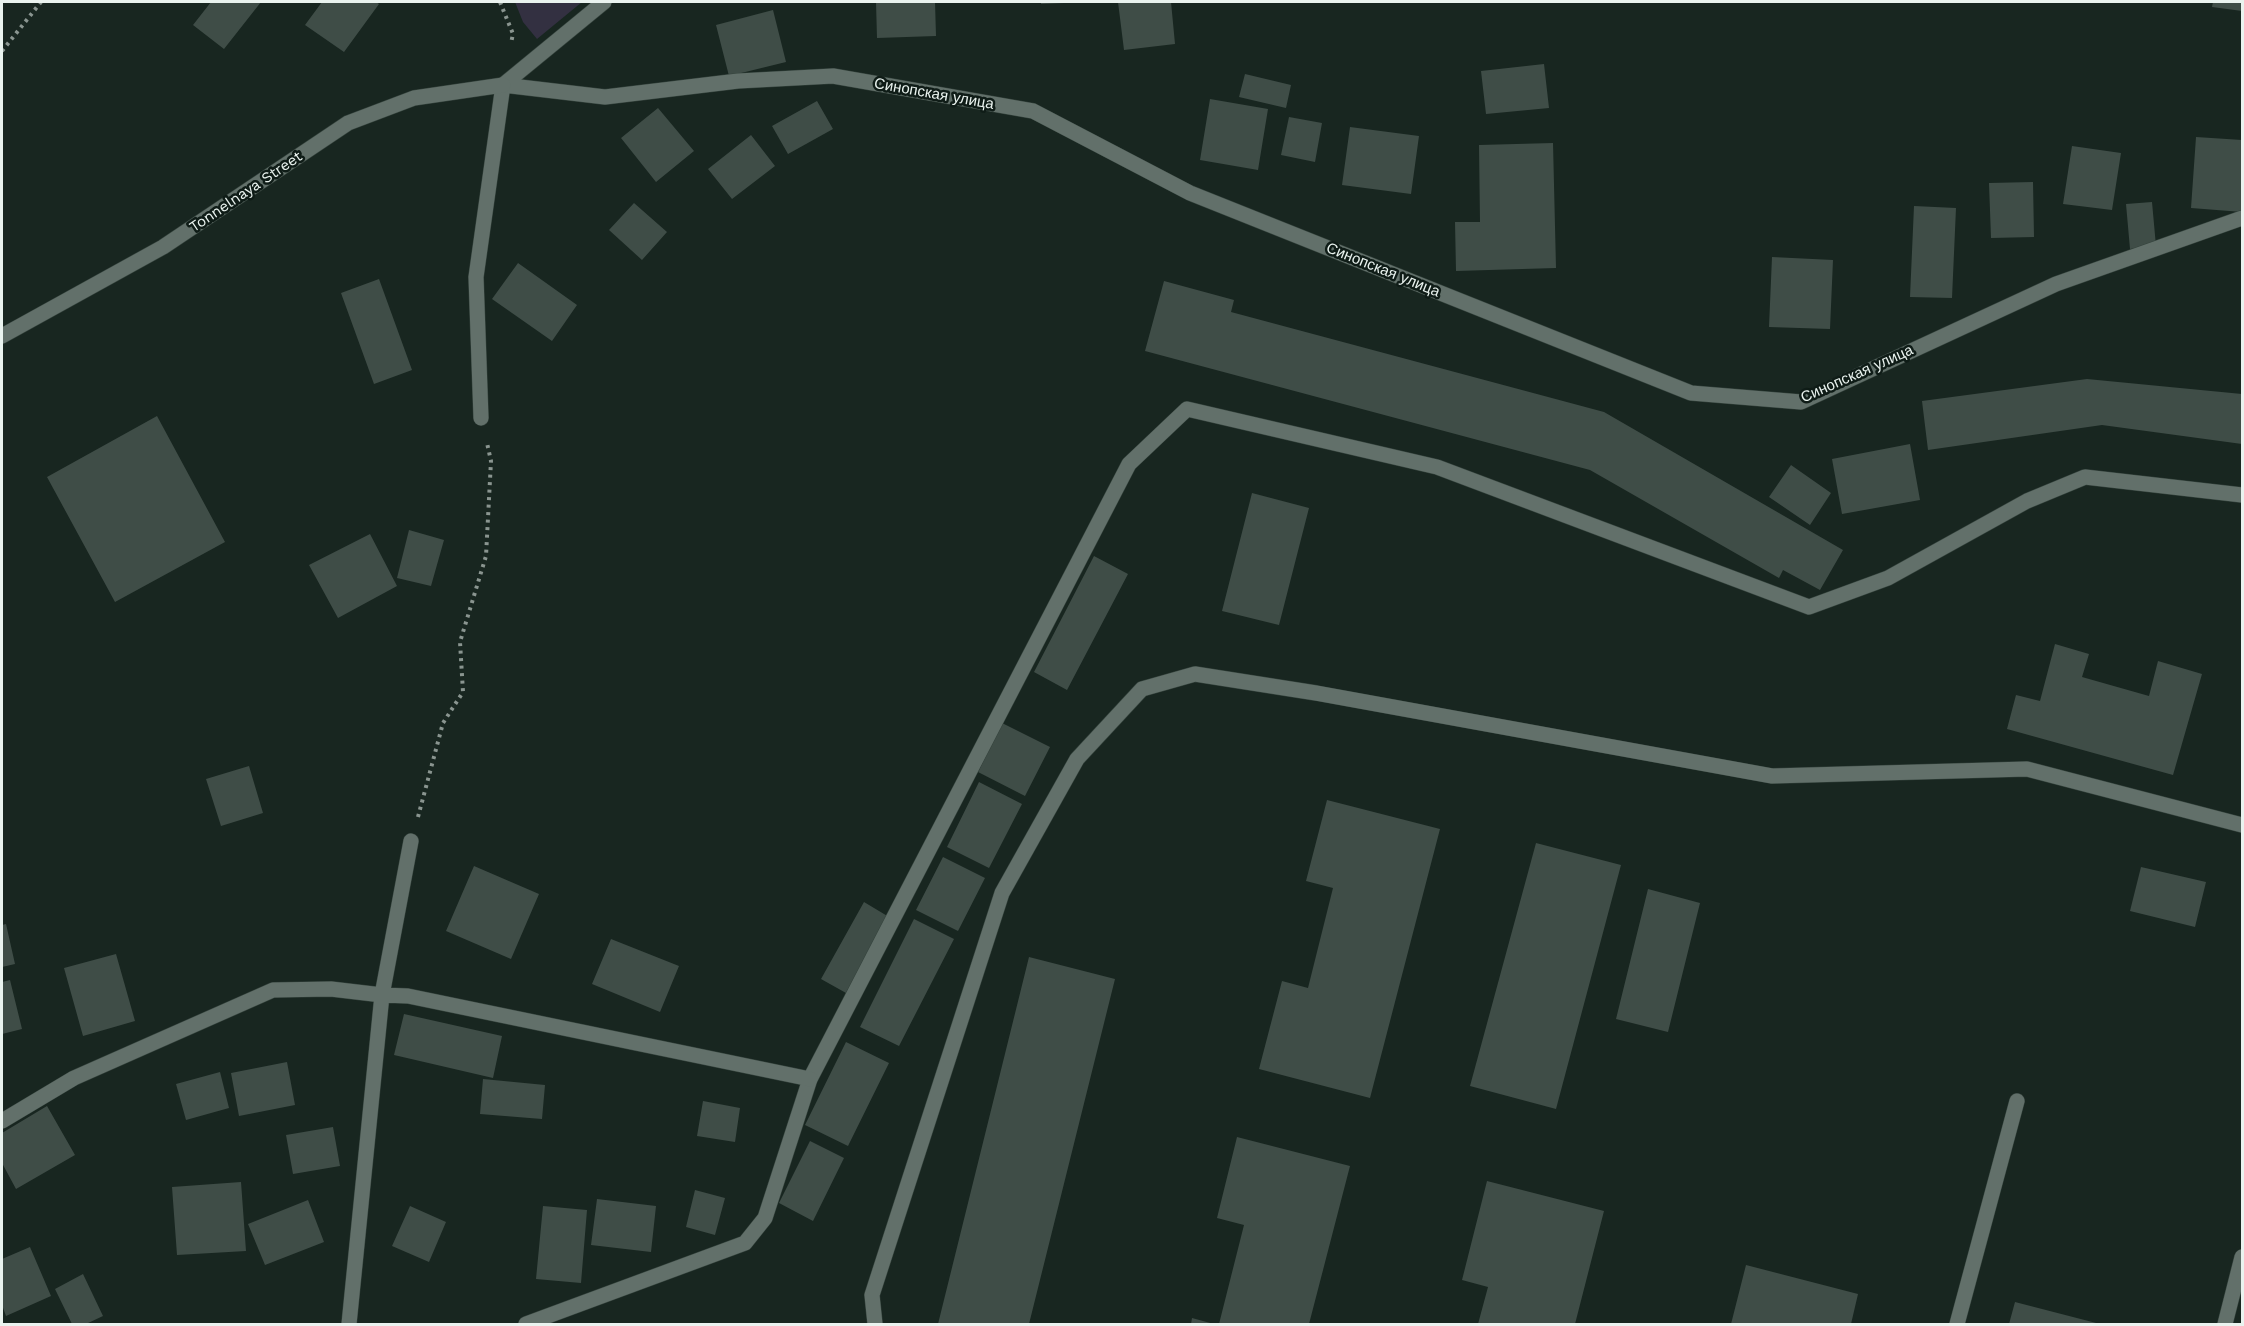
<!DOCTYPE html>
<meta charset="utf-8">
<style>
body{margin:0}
#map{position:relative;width:2244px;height:1326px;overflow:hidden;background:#182620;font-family:"Work Sans",sans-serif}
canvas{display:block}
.frame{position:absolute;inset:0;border:3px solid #eaf3ef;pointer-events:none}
</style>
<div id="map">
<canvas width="2244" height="1326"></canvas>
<div class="frame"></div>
</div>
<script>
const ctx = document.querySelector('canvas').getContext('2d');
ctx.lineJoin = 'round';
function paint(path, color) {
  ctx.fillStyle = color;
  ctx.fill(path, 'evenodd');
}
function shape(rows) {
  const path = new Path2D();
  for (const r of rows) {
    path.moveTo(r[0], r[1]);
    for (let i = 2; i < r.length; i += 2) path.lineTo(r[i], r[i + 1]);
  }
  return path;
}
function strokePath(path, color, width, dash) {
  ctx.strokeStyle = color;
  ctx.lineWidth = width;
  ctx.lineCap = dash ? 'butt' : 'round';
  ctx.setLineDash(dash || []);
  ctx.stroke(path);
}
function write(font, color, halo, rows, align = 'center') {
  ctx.font = font + ' "Work Sans",sans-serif';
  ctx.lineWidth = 5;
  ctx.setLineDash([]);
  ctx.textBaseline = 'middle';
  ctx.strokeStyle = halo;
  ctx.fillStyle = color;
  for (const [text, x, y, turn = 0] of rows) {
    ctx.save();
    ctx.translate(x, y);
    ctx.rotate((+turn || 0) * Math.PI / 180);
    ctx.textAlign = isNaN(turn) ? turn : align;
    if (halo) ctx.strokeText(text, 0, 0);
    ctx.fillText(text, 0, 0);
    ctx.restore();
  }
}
paint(shape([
 [515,2,582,2,537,39,523,22]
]), '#333041');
paint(shape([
 [211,2,261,2,224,49,193,25],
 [322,2,376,2,379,4,344,52,305,25],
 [876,2,935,2,936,36,877,38],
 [1041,2,1064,2,1064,3,1041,4],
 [1118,2,1171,2,1175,44,1124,50],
 [2213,2,2242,2,2242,11,2212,7],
 [773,10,786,62,729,76,716,25],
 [1544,64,1549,108,1486,114,1481,71],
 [1245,74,1291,85,1286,108,1239,97],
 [1210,99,1268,109,1258,170,1200,160],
 [817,101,833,129,788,154,772,126],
 [658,108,694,151,656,182,621,138],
 [1289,117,1322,123,1315,162,1281,155],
 [1350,127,1419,136,1411,194,1342,185],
 [751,135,775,166,732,199,708,169],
 [2196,137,2242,140,2242,212,2191,208],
 [1553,143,1556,268,1456,271,1455,222,1480,222,1479,145],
 [2072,146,2121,153,2112,210,2063,204],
 [2033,182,2034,237,1991,238,1989,183],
 [2152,202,2156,246,2130,249,2126,204],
 [634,203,667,232,642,260,609,230],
 [1914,206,1956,208,1952,298,1910,297],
 [1772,257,1833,260,1830,329,1769,327],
 [518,263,577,305,552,341,492,299],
 [379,279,412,370,374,384,341,293],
 [1164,281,1234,300,1231,312,1604,412,1843,550,1820,590,1783,570,1779,578,1590,470,1145,351],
 [2087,379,2242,394,2242,444,2102,425,1928,450,1922,401],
 [157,416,225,542,115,602,47,477],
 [1910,444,1920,500,1842,514,1832,459],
 [1791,465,1831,493,1810,525,1769,497],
 [1252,493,1309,508,1279,625,1222,611],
 [409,530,444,540,431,586,397,578],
 [370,534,397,586,338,618,309,565],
 [1094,556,1128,574,1067,690,1034,672],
 [2055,644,2089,654,2082,677,2149,696,2158,661,2202,674,2173,775,2007,729,2016,695,2040,701],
 [1002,723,1050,747,1025,796,978,772],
 [249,766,263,813,221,826,206,779],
 [979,782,1022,804,989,868,947,847],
 [1327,800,1440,829,1370,1098,1259,1069,1282,981,1308,988,1333,888,1306,881],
 [1536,843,1621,865,1556,1109,1470,1086],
 [943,857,985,878,958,931,916,910],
 [474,866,539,894,511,959,446,931],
 [2141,867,2206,882,2195,927,2130,911],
 [1648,889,1700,903,1668,1032,1616,1019],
 [864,902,889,917,846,993,821,979],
 [914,919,954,939,899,1046,860,1027],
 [6,924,15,964,2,967,2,925],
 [611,939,679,966,660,1012,592,984],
 [116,954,135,1021,83,1036,64,968],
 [1029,957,1115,979,1029,1324,938,1324],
 [10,980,22,1029,2,1034,2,982],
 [404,1014,502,1036,493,1078,394,1055],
 [846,1042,889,1063,848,1146,805,1125],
 [287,1062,295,1105,239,1116,231,1073],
 [220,1072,229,1108,186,1120,176,1084],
 [483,1079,545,1085,542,1119,480,1114],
 [703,1101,740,1108,735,1142,697,1136],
 [47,1106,75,1155,16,1189,2,1163,2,1133],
 [333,1127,340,1166,293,1174,286,1135],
 [1237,1137,1350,1166,1309,1324,1219,1324,1244,1225,1217,1218],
 [810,1141,844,1158,813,1221,779,1203],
 [1487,1181,1604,1211,1575,1324,1478,1324,1488,1287,1462,1280],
 [241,1182,246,1251,177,1255,172,1187],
 [695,1190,725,1198,715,1235,686,1227],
 [597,1199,656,1206,651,1252,591,1245],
 [308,1200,324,1242,265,1265,248,1224],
 [410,1206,446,1222,429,1262,392,1246],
 [543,1206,587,1210,581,1283,536,1279],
 [30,1247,51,1296,6,1316,2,1305,2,1259],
 [1746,1265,1858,1294,1851,1324,1731,1324],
 [83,1274,103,1316,86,1324,72,1324,55,1289],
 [2015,1302,2100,1324,2009,1324],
 [1192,1318,1214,1324,1191,1324]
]), '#3f4d47');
const service = shape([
 [503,85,605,97,738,81,833,76,1033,111,1190,193,1691,393,1801,402,2056,284,2242,218],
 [481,418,476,277,503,85,604,2],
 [526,1324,745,1243,765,1218,810,1079,1129,464,1187,409,1437,467,1809,607,1888,578,2027,501,2085,477,2242,495],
 [875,1324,872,1295,1002,893,1077,759,1142,689,1195,674,1316,693,1772,776,2027,769,2242,825],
 [1957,1324,2017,1101],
 [2225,1324,2242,1257]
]);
const minor = shape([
 [2,336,163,247,348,123,414,98,503,85],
 [2,1121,74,1078,273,990,331,989,382,995,408,996,810,1079],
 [349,1324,382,995,411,841]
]);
strokePath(service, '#35433d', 16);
strokePath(minor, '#35433d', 16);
strokePath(shape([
 [500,2,513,34,511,43],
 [2,51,41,2],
 [418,817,443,723,463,692,460,642,486,556,491,461,487,443]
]), '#8a9590', 4, [3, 4.5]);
strokePath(service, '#62706a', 15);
strokePath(minor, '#62706a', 15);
write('15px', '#eaf3ef', '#0f1c17', [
 ["Синопская улица",934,94,10],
 ["Tonnelnaya Street",246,192,-34],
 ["Синопская улица",1383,270,22],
 ["Синопская улица",1857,374,-24]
]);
</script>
